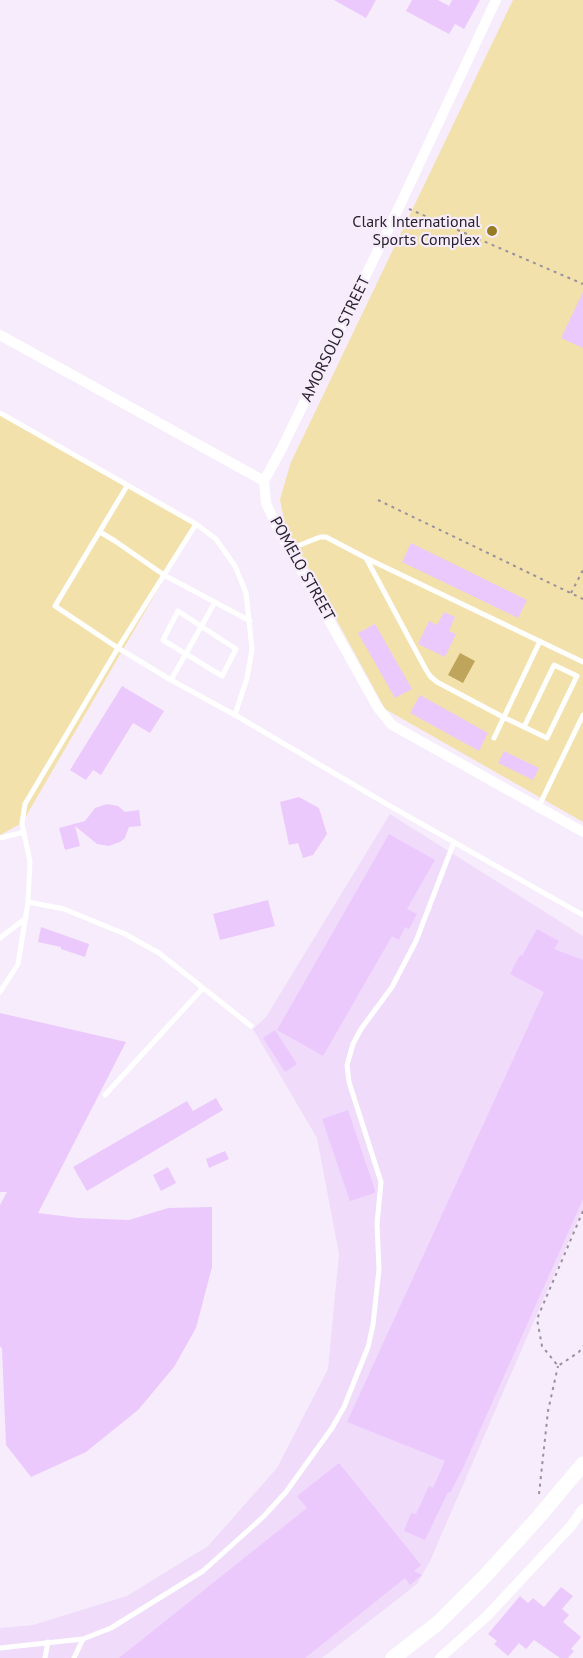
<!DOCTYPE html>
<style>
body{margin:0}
canvas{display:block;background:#f6ecfb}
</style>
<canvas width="583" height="1658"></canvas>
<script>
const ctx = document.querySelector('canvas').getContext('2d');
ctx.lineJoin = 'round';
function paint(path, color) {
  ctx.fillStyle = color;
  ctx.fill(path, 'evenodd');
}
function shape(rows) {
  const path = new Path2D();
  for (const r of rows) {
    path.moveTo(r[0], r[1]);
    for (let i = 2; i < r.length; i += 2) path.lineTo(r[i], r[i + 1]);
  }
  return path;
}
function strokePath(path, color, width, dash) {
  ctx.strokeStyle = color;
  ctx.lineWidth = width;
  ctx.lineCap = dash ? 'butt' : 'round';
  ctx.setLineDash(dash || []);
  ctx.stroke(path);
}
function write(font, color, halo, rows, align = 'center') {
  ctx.font = font + ' "PT Sans",sans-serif';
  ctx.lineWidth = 4.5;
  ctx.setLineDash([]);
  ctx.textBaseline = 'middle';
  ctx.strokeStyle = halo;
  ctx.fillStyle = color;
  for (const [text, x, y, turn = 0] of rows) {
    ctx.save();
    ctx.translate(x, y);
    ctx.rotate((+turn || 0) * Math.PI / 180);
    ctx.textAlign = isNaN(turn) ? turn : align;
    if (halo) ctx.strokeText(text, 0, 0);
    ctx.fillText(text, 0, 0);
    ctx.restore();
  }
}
paint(shape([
 [390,814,583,936,583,1208,430,1561,417,1584,322,1658,0,1658,0,1628,33,1625,127,1596,208,1546,277,1468,328,1369,339,1254,317,1138,253,1029,266,1017]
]), '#f0dbfb');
paint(shape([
 [513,0,583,0,583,822,385,709,285,525,280,499,291,462],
 [0,411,196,524,22,823,0,835]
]), '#f3e1ab');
paint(shape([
 [460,653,475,661,463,683,448,675]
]), '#bea55b');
paint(shape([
 [334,0,376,0,366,18],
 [412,0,438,0,449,6,452,0,480,0,464,29,455,24,449,34,406,11],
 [583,292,583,348,561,338],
 [411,543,527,600,518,618,402,562],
 [444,612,455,617,449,631,456,634,445,657,418,644,429,621,437,625],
 [375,624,412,689,395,698,358,633],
 [122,686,164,711,150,733,133,723,101,775,93,770,86,780,70,770],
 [420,695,488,733,479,751,410,713],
 [504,751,539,768,533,780,498,763],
 [299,797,319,808,327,834,313,855,303,858,298,843,289,845,280,802],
 [107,804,118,806,125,812,139,810,141,826,129,827,125,838,120,842,109,846,97,844,75,826,80,846,65,850,59,828,85,821,95,808],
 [389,834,435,860,407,909,417,914,409,929,405,927,399,940,392,936,323,1056,277,1030],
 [268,900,275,926,220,940,213,914],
 [41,927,89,944,85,957,61,949,61,947,38,942],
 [537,929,559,941,554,949,583,960,583,1199,463,1468,450,1493,448,1492,425,1540,404,1531,411,1513,416,1514,429,1486,433,1488,445,1461,347,1422,544,992,510,974,520,955,522,956],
 [0,1013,126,1042,38,1213,78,1218,129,1220,168,1208,212,1207,212,1267,196,1328,174,1367,138,1410,86,1452,31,1477,6,1445,2,1349,0,1346,0,1205,7,1192,0,1192],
 [275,1030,297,1064,285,1072,263,1038],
 [216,1098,223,1110,87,1191,73,1167,187,1101,193,1111],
 [348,1110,375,1190,375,1193,350,1201,322,1119],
 [225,1151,229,1159,209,1168,206,1159],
 [168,1167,176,1183,161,1191,153,1175],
 [339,1463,421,1565,414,1571,422,1575,410,1585,405,1578,305,1658,119,1658,307,1508,297,1496],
 [561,1587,573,1596,562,1609,569,1615,563,1622,581,1637,571,1649,574,1651,568,1658,560,1658,534,1640,526,1649,519,1643,508,1656,494,1644,497,1641,488,1634,520,1596,528,1603,533,1598,544,1607]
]), '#ecc9fd');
strokePath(shape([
 [409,209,583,284],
 [378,500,583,599],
 [571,593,583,570],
 [583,1211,537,1319,542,1346,558,1366,579,1352,583,1346],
 [539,1494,548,1411,558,1366]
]), '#99919d', 2, [3, 4.5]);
strokePath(shape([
 [0,413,196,524,118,648,25,804,22,823,30,862,28,902,64,909,125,934,159,953,251,1026],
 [127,486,55,606,118,648,171,680,235,715,390,806,583,915],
 [196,524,216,539,235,566,246,593,252,649,247,678,235,715],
 [100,532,115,541,164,575,250,621],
 [290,549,320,537,326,537,366,558,583,662],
 [366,558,425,668,430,676,437,682,503,717,524,727,547,738,577,676,554,665,524,727],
 [178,611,236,649,222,676,163,640,178,611],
 [171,680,215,602],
 [494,738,540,641],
 [538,808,583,715],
 [0,838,24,832],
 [0,938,26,918],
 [0,992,18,964,28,902],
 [105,1095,203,988],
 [0,1648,83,1639,111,1628,203,1571,263,1517,286,1492,332,1428,344,1407,368,1347,373,1325,379,1269,377,1224,381,1182,349,1082,347,1065,353,1044,361,1029,392,987,416,941,454,842],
 [45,1658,48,1642],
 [74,1658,83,1639]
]), '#fff', 5);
strokePath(shape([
 [0,335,264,481],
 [264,481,282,448,400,205,496,0],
 [264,481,266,503,279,531,378,708,392,725,583,832],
 [440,1658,487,1616,571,1526,583,1509]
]), '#fff', 10);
strokePath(shape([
 [393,1658,438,1623,485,1576,536,1520,583,1464]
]), '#fff', 15);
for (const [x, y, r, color] of [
 [492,231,6,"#967b23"]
]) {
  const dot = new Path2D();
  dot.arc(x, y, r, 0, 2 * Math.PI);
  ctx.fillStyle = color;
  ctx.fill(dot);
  strokePath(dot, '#f6ecfb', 2);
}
write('16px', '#28222c', '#f6ecfb', [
 ["Clark International",480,222],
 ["Sports Complex",480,240]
], 'right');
write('16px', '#28222c', '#f6ecfb', [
 ["AMORSOLO STREET",336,339,-64],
 ["POMELO STREET",302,569,61]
]);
</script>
